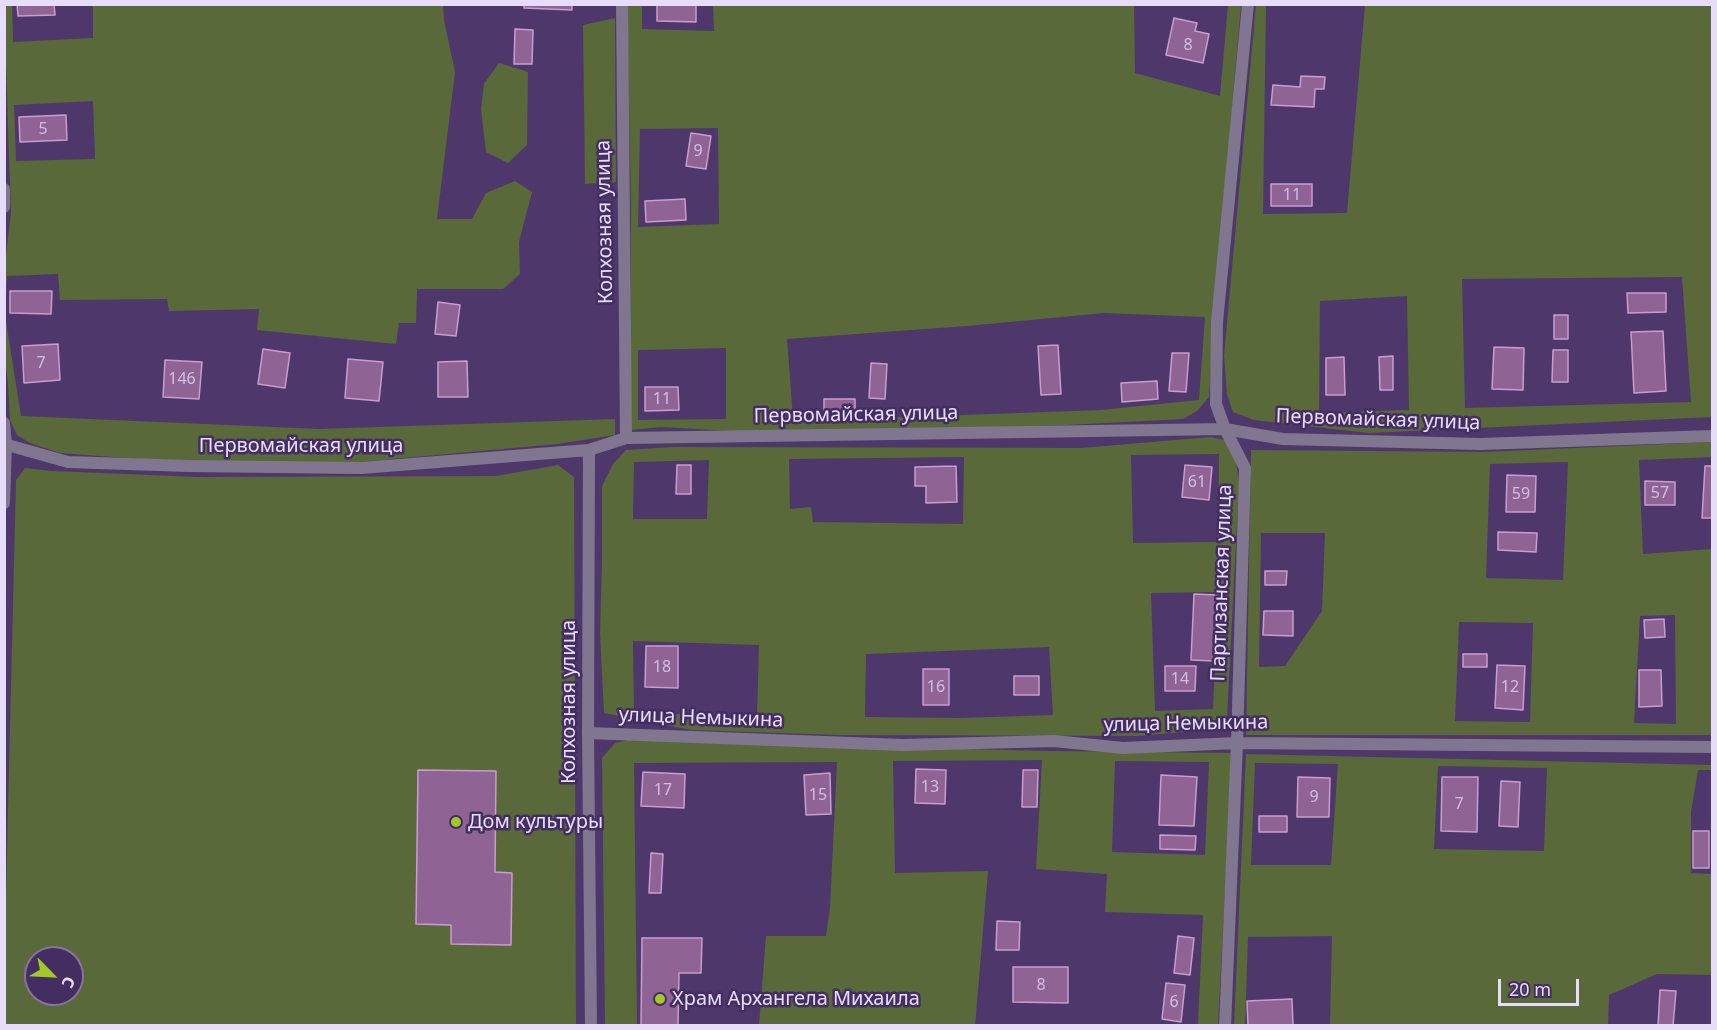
<!DOCTYPE html>
<meta charset="utf-8">
<style>
body{margin:0}
#map{position:relative;width:1717px;height:1030px;overflow:hidden;background:#4e386b;font-family:"Noto Sans",sans-serif}
canvas{display:block}
.frame{position:absolute;inset:0;border:6px solid #e8dcfb;pointer-events:none}
.north{position:absolute;left:24px;top:946px;width:60px;height:60px;box-sizing:border-box;background:#442d60;border:2px solid #86739e;border-radius:50%;rotate:114deg;font-size:16px;font-weight:700;line-height:24px;text-align:center;color:#e8dcfb}
.north::after{content:'';display:block;margin:auto;width:21px;height:27px;background:#a3c927;clip-path:polygon(50% 0,100% 100%,50% 72%,0 100%)}
.scale{position:absolute;left:1498px;top:979px;width:81px;height:27px;box-sizing:border-box;border:3px solid #e8dcfb;border-top:0;padding-left:8px;font-size:18px;line-height:21px;white-space:nowrap;color:#e8dcfb;-webkit-text-stroke:4px #442d60;paint-order:stroke}
</style>
<div id="map">
<canvas width="1717" height="1030"></canvas>
<div class="frame"></div>
<div class="north">С</div>
<div class="scale">20 m</div>
</div>
<script>
const ctx = document.querySelector('canvas').getContext('2d');
ctx.lineJoin = 'round';
function paint(path, color) {
  ctx.fillStyle = color;
  ctx.fill(path, 'evenodd');
}
function shape(rows) {
  const path = new Path2D();
  for (const r of rows) {
    path.moveTo(r[0], r[1]);
    for (let i = 2; i < r.length; i += 2) path.lineTo(r[i], r[i + 1]);
  }
  return path;
}
function strokePath(path, color, width, dash) {
  ctx.strokeStyle = color;
  ctx.lineWidth = width;
  ctx.lineCap = dash ? 'butt' : 'round';
  ctx.setLineDash(dash || []);
  ctx.stroke(path);
}
function write(font, color, halo, rows, align = 'center') {
  ctx.font = font + ' "Noto Sans",sans-serif';
  ctx.lineWidth = 5;
  ctx.setLineDash([]);
  ctx.textBaseline = 'middle';
  ctx.strokeStyle = halo;
  ctx.fillStyle = color;
  for (const [text, x, y, turn = 0] of rows) {
    ctx.save();
    ctx.translate(x, y);
    ctx.rotate((+turn || 0) * Math.PI / 180);
    ctx.textAlign = isNaN(turn) ? turn : align;
    if (halo) ctx.strokeText(text, 0, 0);
    ctx.fillText(text, 0, 0);
    ctx.restore();
  }
}
paint(shape([
 [4,5,12,5,13,42,93,38,93,5,443,5,444,20,455,72,437,219,472,219,486,193,515,181,532,192,519,242,520,274,503,289,417,289,416,323,399,323,396,344,257,330,259,309,169,311,167,299,60,300,58,274,7,276,5,315,21,416,319,429,615,419,615,435,557,444,360,462,178,462,60,453,30,443,17,435,10,420,8,382,4,356,4,270,11,213],
 [93,101,95,159,16,161,14,105],
 [627,5,642,5,642,29,714,31,713,5,1134,5,1135,73,1220,96,1228,5,1241,5,1213,327,1209,397,1197,411,1183,419,1066,425,784,434,661,427,631,430,631,204],
 [718,128,719,224,638,227,640,129],
 [1104,313,1205,317,1199,400,1101,410,880,418,793,418,787,339,967,326],
 [726,348,726,419,638,420,638,350],
 [1256,5,1266,5,1263,214,1347,213,1365,5,1712,5,1712,417,1369,433,1254,420,1233,412,1227,394,1224,356],
 [1682,277,1691,402,1465,408,1462,279],
 [1407,296,1409,410,1319,413,1320,301],
 [615,18,616,182,585,184,583,25],
 [499,63,528,72,527,145,508,163,486,152,481,109,484,84],
 [1211,437,1224,440,1235,456,1239,482,1227,718,1217,729,1137,736,839,735,691,730,604,713,600,633,602,563,602,486,613,464,626,450,673,447,1081,448],
 [1219,454,1218,542,1133,543,1131,455],
 [964,457,963,524,813,522,811,507,790,509,789,459],
 [709,460,707,519,633,519,634,462],
 [1218,592,1213,709,1155,711,1151,593],
 [633,641,759,645,757,716,716,716,634,712],
 [1049,647,1053,715,961,718,865,717,866,654],
 [1712,442,1712,457,1639,460,1643,554,1712,549,1712,735,1246,735,1251,450,1483,452],
 [1568,462,1563,580,1486,578,1490,464],
 [1261,533,1325,533,1322,611,1285,666,1259,667],
 [1675,615,1676,724,1634,723,1640,616],
 [1459,622,1533,623,1530,722,1455,721],
 [558,465,574,477,576,1025,5,1026,5,934,16,480,25,468,52,471,198,477,496,476],
 [36,958,72,958,72,994,36,994],
 [632,739,674,742,1049,751,1232,753,1218,1025,1198,1025,1203,915,1105,912,1107,874,1036,869,1042,760,893,761,895,873,988,871,975,1026,759,1025,766,936,826,936,830,908,837,762,634,763,637,1025,605,1025,602,758,615,743],
 [1115,761,1209,762,1205,855,1112,852],
 [1246,754,1712,765,1712,770,1698,770,1691,812,1691,873,1712,874,1712,975,1657,974,1609,995,1608,1025,1330,1025,1332,936,1248,937,1245,1025,1234,1025],
 [1255,763,1338,764,1331,865,1251,865],
 [1438,766,1547,768,1544,851,1434,849]
]), '#5a6939');
const building = shape([
 [17,4,54,4,55,15,18,16,17,4],
 [524,4,572,4,572,10,524,8,524,4],
 [657,4,696,4,696,22,657,21,657,4],
 [1174,18,1197,23,1195,31,1209,34,1203,63,1166,55,1174,18],
 [515,29,533,30,532,64,514,64,515,29],
 [1301,76,1325,77,1324,89,1315,89,1314,107,1271,105,1273,85,1300,87,1301,76],
 [66,115,67,140,20,142,19,117,66,115],
 [691,133,711,136,706,169,686,166,691,133],
 [1271,184,1312,184,1312,206,1271,206,1271,184],
 [685,199,686,220,646,222,645,201,685,199],
 [10,291,52,291,51,314,10,313,10,291],
 [1627,293,1666,293,1666,312,1628,313,1627,293],
 [438,302,460,305,456,336,435,334,438,302],
 [1554,315,1568,315,1568,339,1554,339,1554,315],
 [1663,331,1666,391,1634,393,1631,332,1663,331],
 [58,344,60,380,24,383,22,346,58,344],
 [1058,345,1061,394,1041,395,1038,346,1058,345],
 [1494,347,1524,348,1523,390,1492,389,1494,347],
 [263,349,290,353,285,388,258,384,263,349],
 [1553,350,1568,350,1568,382,1552,382,1553,350],
 [1172,353,1189,353,1186,392,1169,391,1172,353],
 [1393,356,1393,390,1380,390,1379,357,1393,356],
 [1344,357,1345,395,1326,395,1326,358,1344,357],
 [348,359,383,362,379,401,345,398,348,359],
 [165,360,202,362,199,399,163,397,165,360],
 [467,361,468,397,438,397,438,362,467,361],
 [871,363,887,364,885,399,869,398,871,363],
 [1157,381,1158,399,1122,402,1121,383,1157,381],
 [645,387,678,387,679,410,645,411,645,387],
 [824,399,855,399,855,415,824,416,824,399],
 [677,465,691,465,691,494,676,494,677,465],
 [1185,465,1212,467,1209,500,1182,497,1185,465],
 [956,466,957,502,926,503,926,486,915,486,915,467,956,466],
 [1705,466,1712,466,1712,518,1702,518,1705,466],
 [1507,475,1536,476,1535,512,1506,512,1507,475],
 [1645,481,1675,482,1675,505,1645,505,1645,481],
 [1498,532,1537,533,1536,552,1498,550,1498,532],
 [1265,571,1287,571,1286,585,1265,585,1265,571],
 [1194,594,1218,595,1214,661,1191,660,1194,594],
 [1264,611,1293,611,1293,636,1263,635,1264,611],
 [1664,619,1665,637,1645,638,1644,620,1664,619],
 [646,646,678,646,678,688,645,687,646,646],
 [1463,654,1487,654,1487,667,1463,667,1463,654],
 [1497,665,1525,666,1523,710,1495,708,1497,665],
 [1165,666,1196,666,1195,691,1165,691,1165,666],
 [923,669,949,669,949,705,923,705,923,669],
 [1639,670,1661,670,1662,706,1639,707,1639,670],
 [1014,676,1039,676,1039,695,1014,695,1014,676],
 [916,769,946,770,945,804,915,803,916,769],
 [418,770,496,771,495,872,512,873,511,945,451,944,451,925,416,924,418,770],
 [1023,770,1038,770,1037,807,1022,807,1023,770],
 [643,772,685,774,684,808,641,806,643,772],
 [830,773,831,814,806,815,804,775,830,773],
 [1161,775,1197,777,1194,826,1159,825,1161,775],
 [1298,777,1330,778,1329,817,1297,817,1298,777],
 [1442,777,1478,777,1477,832,1441,831,1442,777],
 [1501,781,1520,782,1518,827,1499,826,1501,781],
 [1259,816,1287,816,1287,832,1259,832,1259,816],
 [1693,831,1709,831,1709,868,1693,868,1693,831],
 [1160,835,1196,836,1195,850,1160,849,1160,835],
 [651,853,663,854,661,893,649,893,651,853],
 [997,921,1020,922,1019,950,996,950,997,921],
 [1178,936,1194,938,1190,975,1174,973,1178,936],
 [642,938,702,938,701,973,679,973,678,1026,641,1026,642,938],
 [1013,967,1068,967,1068,1003,1013,1002,1013,967],
 [1166,983,1185,985,1181,1022,1162,1019,1166,983],
 [1660,990,1676,991,1673,1026,1658,1026,1660,990],
 [1292,999,1293,1026,1248,1026,1247,1001,1292,999]
]);
paint(building, '#8f6495');
strokePath(building, '#ca9ccf', 1.5);
strokePath(shape([
 [622,4,626,438],
 [4,189,4,207],
 [4,423,6,445,4,503],
 [4,444,68,462,188,466,361,468,589,450,626,438,1225,429,1283,439,1480,444,1712,436],
 [589,450,588,733,591,1026],
 [588,733,903,745,1054,741,1123,748,1237,743,1712,747],
 [1225,1026,1237,743,1245,468,1225,429,1216,404,1217,322,1248,4]
]), '#80768f', 12);
for (const [x, y, r, color] of [
 [456,822,6,"#a3c927"],
 [660,999,6,"#a3c927"]
]) {
  const dot = new Path2D();
  dot.arc(x, y, r, 0, 2 * Math.PI);
  ctx.fillStyle = color;
  ctx.fill(dot);
  strokePath(dot, '#442d60', 2);
}
write('16px', '#d2bee2', null, [
 ["8",1188,45],
 ["5",43,129],
 ["9",698,151],
 ["11",1292,195],
 ["7",41,363],
 ["146",182,379],
 ["11",662,399],
 ["61",1197,482],
 ["57",1660,493],
 ["59",1521,494],
 ["18",662,667],
 ["14",1180,679],
 ["16",936,687],
 ["12",1510,687],
 ["13",930,787],
 ["17",663,790],
 ["15",818,795],
 ["9",1314,797],
 ["7",1459,804],
 ["8",1041,985],
 ["6",1174,1002]
]);
write('20px', '#e8dcfb', '#442d60', [
 ["Колхозная улица",605,222,-91],
 ["Первомайская улица",856,415,-1],
 ["Первомайская улица",1378,420,2],
 ["Первомайская улица",301,446],
 ["Партизанская улица",1222,583,-88],
 ["Колхозная улица",569,702,-90],
 ["улица Немыкина",701,718,2],
 ["улица Немыкина",1186,724,-1]
]);
write('20px', '#e8dcfb', '#442d60', [
 ["Дом культуры",468,822],
 ["Храм Архангела Михаила",672,999]
], 'left');
</script>
